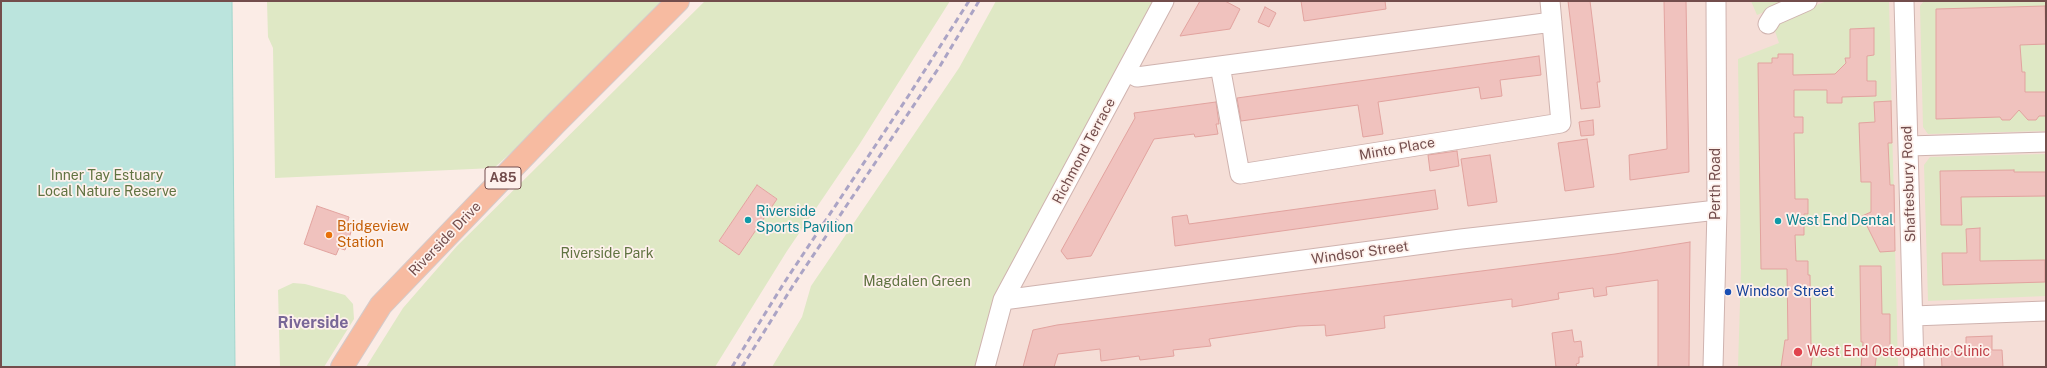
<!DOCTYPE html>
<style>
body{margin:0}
#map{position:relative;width:2047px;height:368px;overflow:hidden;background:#fbece6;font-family:"Public Sans",sans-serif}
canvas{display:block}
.frame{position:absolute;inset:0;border:2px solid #734d4c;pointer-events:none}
</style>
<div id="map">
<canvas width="2047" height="368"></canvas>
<div class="frame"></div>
</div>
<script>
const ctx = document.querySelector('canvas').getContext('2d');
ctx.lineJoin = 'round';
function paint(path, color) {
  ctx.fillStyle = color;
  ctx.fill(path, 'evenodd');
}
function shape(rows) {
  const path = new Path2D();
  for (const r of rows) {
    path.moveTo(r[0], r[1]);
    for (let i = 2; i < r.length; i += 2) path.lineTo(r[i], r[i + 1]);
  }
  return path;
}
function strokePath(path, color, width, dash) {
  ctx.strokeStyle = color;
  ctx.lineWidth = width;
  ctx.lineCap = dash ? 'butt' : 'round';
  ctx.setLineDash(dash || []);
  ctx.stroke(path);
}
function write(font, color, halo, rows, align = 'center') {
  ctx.font = font + ' "Public Sans",sans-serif';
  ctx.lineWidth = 3.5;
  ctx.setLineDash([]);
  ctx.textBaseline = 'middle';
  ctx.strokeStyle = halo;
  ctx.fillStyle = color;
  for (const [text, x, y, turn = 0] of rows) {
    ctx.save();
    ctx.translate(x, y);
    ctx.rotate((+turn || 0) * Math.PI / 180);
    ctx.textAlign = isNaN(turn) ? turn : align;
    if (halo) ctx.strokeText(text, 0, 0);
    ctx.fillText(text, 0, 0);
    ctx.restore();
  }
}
paint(shape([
 [1164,1,2046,1,2046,367,985,367,1003,300]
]), '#f5ded7');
paint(shape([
 [267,1,662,1,599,64,532,134,494,168,275,178,273,48,268,37],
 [705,1,950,1,859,145,787,251,715,367,366,367,403,308,457,246],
 [757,185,777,199,739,255,719,241],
 [996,1,1160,1,979,367,772,367,802,317,811,286,959,68],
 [1751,1,1792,1,1757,15],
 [1827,1,1889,1,1898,367,1738,367,1741,270,1738,59,1779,43,1772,22],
 [1924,1,2046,1,2046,131,1928,134,1923,127,1920,6],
 [2046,154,2046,296,1928,301,1924,165,1930,157],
 [293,283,305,284,345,295,353,304,354,319,324,367,280,367,278,290]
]), '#dfe8c5');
const water = shape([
 [1,1,232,1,235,367,1,367,1,1]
]);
paint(water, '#bbe4dd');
strokePath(water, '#a1d6cd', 1);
const building = shape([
 [1200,1,1225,1,1240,9,1230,29,1180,36,1200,1],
 [1301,1,1385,1,1386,9,1304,21,1301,1],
 [1568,1,1590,1,1600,82,1597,82,1600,107,1581,109,1568,1],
 [1664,1,1686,1,1689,172,1630,180,1629,155,1667,149,1664,1],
 [2045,6,2046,44,2020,45,2022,72,2025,72,2025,92,2046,92,2046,116,2039,116,2036,120,2028,120,2019,110,2010,120,2002,120,2000,117,1936,119,1936,9,2045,6],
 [1265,7,1276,13,1269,27,1258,22,1265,7],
 [1874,28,1874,55,1867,56,1867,81,1876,81,1876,96,1842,97,1842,103,1827,103,1827,90,1794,90,1794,117,1803,117,1803,133,1794,133,1795,199,1808,199,1808,214,1804,214,1804,235,1795,235,1796,261,1808,261,1808,275,1810,275,1811,344,1814,344,1811,367,1781,367,1785,340,1788,340,1787,269,1761,269,1758,63,1772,63,1772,58,1778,58,1778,54,1793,54,1793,75,1835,74,1846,63,1845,58,1850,58,1850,29,1874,28],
 [1539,56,1541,75,1500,80,1502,96,1481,99,1479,87,1378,102,1383,134,1363,137,1358,105,1241,121,1237,98,1539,56],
 [1891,101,1892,143,1888,143,1890,185,1894,185,1895,251,1880,252,1862,216,1871,212,1871,182,1861,182,1859,123,1875,122,1874,102,1891,101],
 [1216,102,1219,124,1216,124,1218,134,1195,137,1194,134,1154,139,1091,256,1067,259,1061,251,1135,118,1134,113,1216,102],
 [1593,120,1594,135,1581,136,1579,122,1593,120],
 [1587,139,1594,187,1565,191,1558,143,1587,139],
 [1457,151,1459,166,1430,171,1428,155,1457,151],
 [1490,155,1497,202,1468,206,1461,159,1490,155],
 [2014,170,2014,172,2046,172,2046,196,1961,197,1962,225,1941,225,1940,171,2014,170],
 [757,185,777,199,739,255,719,241,757,185],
 [1435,190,1438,209,1175,246,1172,217,1187,215,1189,224,1435,190],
 [317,206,349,217,347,224,353,226,345,250,339,248,336,255,304,244,317,206],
 [1980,228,1980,261,2045,260,2045,282,1943,285,1942,253,1967,253,1966,229,1980,228],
 [1690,242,1689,367,1658,367,1658,280,1606,287,1607,295,1594,297,1593,288,1558,293,1559,299,1512,307,1512,299,1384,316,1385,328,1356,332,1326,336,1325,325,1298,326,1209,339,1211,346,1173,350,1174,356,1140,360,1139,356,1101,361,1100,349,1058,354,1054,367,1023,367,1033,330,1057,325,1615,254,1690,242],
 [1860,266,1881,266,1882,314,1890,314,1890,353,1877,351,1875,367,1861,367,1863,342,1861,342,1860,266],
 [1572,330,1574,342,1581,341,1583,357,1579,357,1579,363,1576,364,1577,367,1556,367,1552,333,1572,330],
 [1992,336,1992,350,2002,350,2003,367,1942,367,1941,352,1966,351,1966,337,1992,336]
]);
paint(building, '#f0c2be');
strokePath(building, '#e2a39f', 1);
const minor = shape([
 [1904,1,1914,367],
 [1768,24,1773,16,1807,1],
 [1220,66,1240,174,1561,123,1550,1],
 [1127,71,1137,77,1552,22],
 [1908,146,2046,142],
 [1003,300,1461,239,1717,210],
 [1913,316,2046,311],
 [985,367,1003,300,1164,1],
 [1713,367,1717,210,1716,1]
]);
const major = shape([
 [342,367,381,305,555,124,678,1]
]);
strokePath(minor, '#cfb3af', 21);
strokePath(major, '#d5cac9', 24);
strokePath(minor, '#fff', 19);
strokePath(major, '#f7bba1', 22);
strokePath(shape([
 [732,367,784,283,909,95,969,1],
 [742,367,794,284,940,66,979,1]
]), '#aba4c5', 3, [6, 4]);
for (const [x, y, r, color] of [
 [748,220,4,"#0f9aa8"],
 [1778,221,4,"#0f9aa8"],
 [329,235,4,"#e8710a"],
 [1728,292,4,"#1a4fb4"],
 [1798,352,5,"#e0444e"]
]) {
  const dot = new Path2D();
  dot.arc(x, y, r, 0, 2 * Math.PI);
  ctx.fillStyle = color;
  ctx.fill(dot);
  strokePath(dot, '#fef1ec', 1.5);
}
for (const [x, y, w] of [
 [503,178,36]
]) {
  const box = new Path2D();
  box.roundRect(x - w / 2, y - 11, w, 22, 3);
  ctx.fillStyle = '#fef1ec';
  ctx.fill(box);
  strokePath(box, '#734d4c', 1);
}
write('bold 13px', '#734d4c', null, [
 ["A85",503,178]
]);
write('14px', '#734d4c', '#fef1ec', [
 ["Minto Place",1397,149,-10],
 ["Richmond Terrace",1084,151,-62],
 ["Perth Road",1716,184,-90],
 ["Shaftesbury Road",1909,184,-92],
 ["Riverside Drive",445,239,-46],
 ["Windsor Street",1360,253,-8]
]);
write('14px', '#607341', '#fef1ec', [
 ["Inner Tay Estuary",107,176],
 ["Local Nature Reserve",107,192],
 ["Riverside Park",607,254],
 ["Magdalen Green",917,282]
]);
write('14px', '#0d838f', '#fef1ec', [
 ["Riverside",756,212],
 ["Sports Pavilion",756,228],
 ["West End Dental",1786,221]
], 'left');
write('14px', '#c56008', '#fef1ec', [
 ["Bridgeview",337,227],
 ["Station",337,243]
], 'left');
write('14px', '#164399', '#fef1ec', [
 ["Windsor Street",1736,292]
], 'left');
write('14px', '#be3a42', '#fef1ec', [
 ["West End Osteopathic Clinic",1807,352]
], 'left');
write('bold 16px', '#786797', '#fef1ec', [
 ["Riverside",313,323]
]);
</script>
